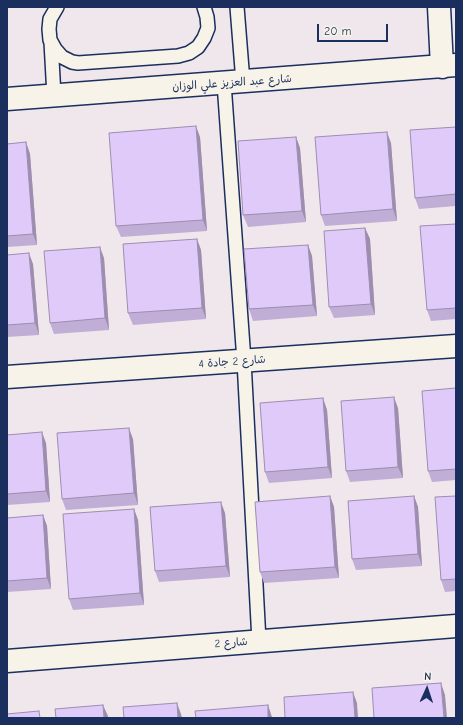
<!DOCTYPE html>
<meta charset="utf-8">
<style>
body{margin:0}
#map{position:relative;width:463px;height:725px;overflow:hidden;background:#f0e7ed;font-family:"Comic Neue",sans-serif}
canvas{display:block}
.frame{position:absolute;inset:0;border:8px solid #1b2f5e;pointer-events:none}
.north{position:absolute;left:407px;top:669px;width:40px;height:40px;-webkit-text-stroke:3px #f7f3e8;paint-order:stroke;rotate:3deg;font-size:11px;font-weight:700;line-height:16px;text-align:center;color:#1b2f5e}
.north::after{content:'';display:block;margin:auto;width:14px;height:18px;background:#1b2f5e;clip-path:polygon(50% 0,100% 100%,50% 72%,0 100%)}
.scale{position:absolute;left:317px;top:24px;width:71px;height:18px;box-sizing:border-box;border:2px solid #1b2f5e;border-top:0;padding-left:5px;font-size:12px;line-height:14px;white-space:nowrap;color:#1b2f5e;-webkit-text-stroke:3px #f7f3e8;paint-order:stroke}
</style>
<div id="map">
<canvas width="463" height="725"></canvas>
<div class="frame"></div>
<div class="north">N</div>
<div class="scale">20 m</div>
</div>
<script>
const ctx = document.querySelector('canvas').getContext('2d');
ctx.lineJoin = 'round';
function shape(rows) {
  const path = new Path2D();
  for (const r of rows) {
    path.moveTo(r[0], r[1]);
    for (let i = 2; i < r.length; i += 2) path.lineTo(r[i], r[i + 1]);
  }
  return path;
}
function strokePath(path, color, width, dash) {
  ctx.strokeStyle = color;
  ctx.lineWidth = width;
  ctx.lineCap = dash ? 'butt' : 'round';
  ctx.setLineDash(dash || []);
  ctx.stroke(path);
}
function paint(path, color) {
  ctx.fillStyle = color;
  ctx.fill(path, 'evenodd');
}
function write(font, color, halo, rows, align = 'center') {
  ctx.font = font + ' "Comic Neue","Playpen Sans Arabic",sans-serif';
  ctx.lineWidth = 3;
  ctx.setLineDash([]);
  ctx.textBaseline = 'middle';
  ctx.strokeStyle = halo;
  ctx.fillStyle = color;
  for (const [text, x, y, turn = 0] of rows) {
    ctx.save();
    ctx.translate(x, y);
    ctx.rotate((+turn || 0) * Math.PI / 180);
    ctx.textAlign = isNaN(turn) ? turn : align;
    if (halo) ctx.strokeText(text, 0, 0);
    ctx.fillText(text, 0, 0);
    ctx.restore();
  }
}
const service = shape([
 [57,7,50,19,49,29,50,40,55,49,62,57,72,62,78,63,178,56,189,53,198,47,204,38,208,28,207,17,204,7],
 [237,7,243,82],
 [51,42,54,96],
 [224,83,244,361,259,641]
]);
const minor = shape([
 [439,7,442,67],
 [7,99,456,65],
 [7,377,456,346],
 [7,661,456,626]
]);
strokePath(service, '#1b2f5e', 16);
strokePath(minor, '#1b2f5e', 25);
strokePath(service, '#f7f3e8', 13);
strokePath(minor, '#f7f3e8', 22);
paint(shape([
 [456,127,456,206,419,209,415,198],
 [200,137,207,231,121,237,116,226],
 [296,137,300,148,306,222,248,227,243,215],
 [26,142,30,154,37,245,7,247,7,144],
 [391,143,397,221,325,226,321,215],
 [456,224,456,319,431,321,427,310],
 [365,228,370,239,375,315,334,318,329,307],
 [197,239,201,250,206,319,133,325,128,313],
 [308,245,312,256,317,316,253,321,249,309],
 [7,255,33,264,39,335,7,337],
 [104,258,109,330,54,334,50,323],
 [456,388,456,480,432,482,428,471],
 [323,398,327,410,332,478,269,483,265,472],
 [398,408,403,478,350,482,346,471],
 [7,435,46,443,50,502,7,505],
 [133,439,138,505,66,510,62,499],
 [330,496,334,507,339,578,264,583,260,572],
 [414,496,418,507,422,566,356,570,352,559],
 [456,496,456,591,445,592,441,580],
 [134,509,138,520,144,605,73,610,69,599],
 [225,513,230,577,159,582,155,571],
 [43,515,47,526,51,589,7,592,7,518]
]), '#c1aed7');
paint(shape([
 [196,126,200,137,207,231,203,220],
 [387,132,391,143,397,221,393,209],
 [296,137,300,148,306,222,302,211],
 [26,142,30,154,37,245,33,234],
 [365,228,370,239,375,315,371,304],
 [197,239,201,250,206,319,202,308],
 [308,245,312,256,317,316,313,305],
 [100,247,104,258,109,330,105,318],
 [29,253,33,264,39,335,35,323],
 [394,397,398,408,403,478,398,467],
 [323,398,327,410,332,478,328,467],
 [129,428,133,439,138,505,134,493],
 [42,432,46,443,50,502,46,491],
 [330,496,334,507,339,578,335,567],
 [414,496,418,507,422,566,418,554],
 [221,502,225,513,230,577,226,566],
 [134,509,138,520,144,605,140,593],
 [43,515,47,526,51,589,47,578],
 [441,683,445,695,447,718,444,718],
 [353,692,357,703,358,718,355,718],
 [177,703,181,714,182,718,178,718],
 [103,705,108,716,108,718,104,718],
 [268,705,272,717,272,718,268,718]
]), '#9d8daf');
const building = shape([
 [196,126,203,220,116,226,109,133,196,126],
 [456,127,456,194,415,198,410,130,456,127],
 [387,132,393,209,321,215,315,137,387,132],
 [296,137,302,211,243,215,238,141,296,137],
 [26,142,33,234,7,236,7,144,26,142],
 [456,224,456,308,427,310,420,226,456,224],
 [365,228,371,304,329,307,324,231,365,228],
 [197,239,202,308,128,313,123,244,197,239],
 [308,245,313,305,249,309,244,249,308,245],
 [100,247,105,318,50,323,44,251,100,247],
 [29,253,35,323,7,325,7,255,29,253],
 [456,388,456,469,428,471,422,391,456,388],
 [394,397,398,467,346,471,341,401,394,397],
 [323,398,328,467,265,472,260,403,323,398],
 [129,428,134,493,62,499,57,433,129,428],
 [42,432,46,491,7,494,7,435,42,432],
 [330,496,335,567,260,572,255,502,330,496],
 [414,496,418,554,352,559,348,501,414,496],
 [456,496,456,579,441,580,435,497,456,496],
 [221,502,226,566,155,571,150,507,221,502],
 [134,509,140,593,69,599,63,514,134,509],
 [43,515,47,578,7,581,7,518,43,515],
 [441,683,444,718,374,718,372,688,441,683],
 [353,692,355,718,285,718,284,697,353,692],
 [177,703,178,718,124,718,123,707,177,703],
 [103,705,104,718,56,718,55,709,103,705],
 [268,705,268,718,196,718,195,711,268,705],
 [39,711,40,718,7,718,7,714,39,711]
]);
paint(building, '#e0cafa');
strokePath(building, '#9d8daf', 1);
write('11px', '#1b2f5e', '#f7f3e8', [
 ["شارع عبد العزيز علي الوزان",232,83,-4],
 ["شارع 2 جادة 4",232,362,-4],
 ["شارع 2",231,643,-4]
]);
</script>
